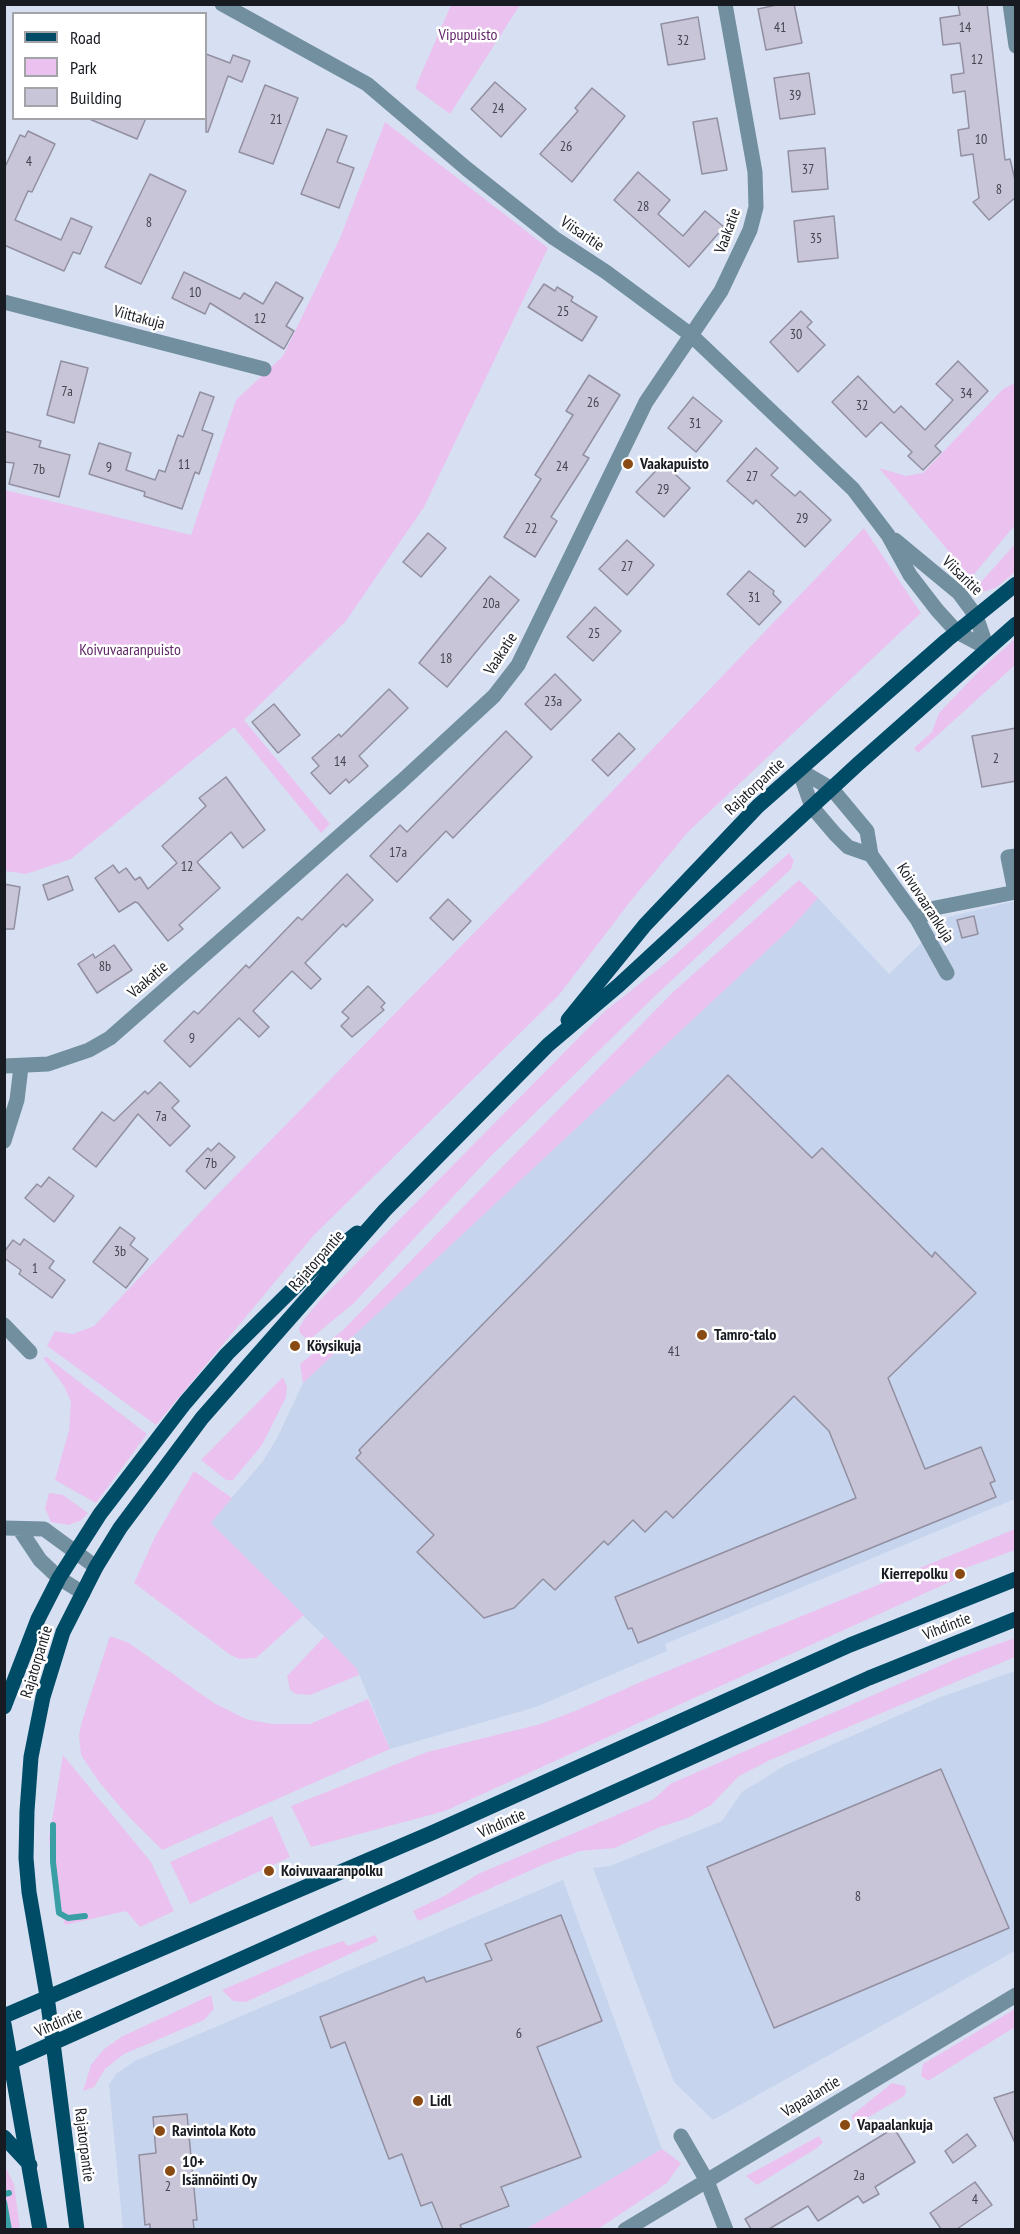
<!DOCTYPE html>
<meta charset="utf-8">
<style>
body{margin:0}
#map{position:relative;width:1020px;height:2234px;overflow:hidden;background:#d6e0f2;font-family:"PT Sans Narrow",sans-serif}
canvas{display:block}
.frame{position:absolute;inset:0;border:6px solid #181b22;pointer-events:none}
.legend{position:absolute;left:12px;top:12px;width:195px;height:108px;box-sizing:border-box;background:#fff;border:2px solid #a3a4a7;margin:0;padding:8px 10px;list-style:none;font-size:18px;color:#181b22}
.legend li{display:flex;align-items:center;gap:12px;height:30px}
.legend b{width:30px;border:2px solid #a3a4a7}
</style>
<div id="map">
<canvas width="1020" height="2234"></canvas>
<div class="frame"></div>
<ul class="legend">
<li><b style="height:8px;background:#004c67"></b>Road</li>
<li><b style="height:16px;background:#ebc2ef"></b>Park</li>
<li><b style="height:16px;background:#c8c5d9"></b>Building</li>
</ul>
</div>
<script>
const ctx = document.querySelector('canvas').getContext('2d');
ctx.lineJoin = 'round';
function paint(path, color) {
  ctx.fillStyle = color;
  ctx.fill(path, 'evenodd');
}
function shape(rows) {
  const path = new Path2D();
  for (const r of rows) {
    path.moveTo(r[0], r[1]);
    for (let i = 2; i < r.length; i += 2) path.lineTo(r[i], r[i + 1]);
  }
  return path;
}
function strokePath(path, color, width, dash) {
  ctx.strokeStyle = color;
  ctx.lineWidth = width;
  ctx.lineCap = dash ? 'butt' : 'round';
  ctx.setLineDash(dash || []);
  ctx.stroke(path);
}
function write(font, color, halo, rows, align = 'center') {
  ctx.font = font + ' "PT Sans Narrow",sans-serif';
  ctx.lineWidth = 5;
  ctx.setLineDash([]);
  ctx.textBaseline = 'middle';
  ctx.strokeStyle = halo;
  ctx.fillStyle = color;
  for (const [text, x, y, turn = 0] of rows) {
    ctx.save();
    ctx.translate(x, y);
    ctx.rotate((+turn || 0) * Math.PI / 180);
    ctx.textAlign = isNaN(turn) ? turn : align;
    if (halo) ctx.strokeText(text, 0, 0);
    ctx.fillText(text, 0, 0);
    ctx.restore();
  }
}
paint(shape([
 [818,898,889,974,948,917,1015,901,1015,1499,665,1644,667,1651,536,1707,390,1749,357,1669,210,1523,263,1461,277,1438,303,1383,791,928],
 [1015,1671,1015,1951,713,2120,674,2082,593,1868,610,1866,722,1821,742,1792,786,1765,938,1698],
 [563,1880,662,2149,526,2229,123,2229,109,2085,116,2074,135,2061]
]), '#c6d4ed');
paint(shape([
 [451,5,520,5,450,114,415,88],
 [385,122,548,248,424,507,346,621,244,720,330,824,321,833,234,727,71,859,26,874,5,871,5,490,191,535,236,400,283,356,340,238],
 [1015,383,1015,525,971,578,879,468,906,476,923,473,1003,389],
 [864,528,921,613,688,832,633,898,559,995,313,1236,156,1425,47,1346,55,1331,73,1334,94,1326,211,1201,573,832],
 [1015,544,1015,572,997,587,987,591,972,592],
 [1015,639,1015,665,918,753,914,748,932,732,939,713,981,669],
 [789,853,794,861,791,869,656,995,490,1157,354,1303,308,1341,300,1333,299,1328,305,1318,322,1298,604,1012,667,962],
 [799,880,818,898,791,928,303,1383,300,1364,343,1330,673,992],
 [47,1357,147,1434,96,1503,55,1480,69,1430,71,1402,64,1386,43,1358],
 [283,1377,287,1387,286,1397,262,1445,233,1480,226,1480,201,1460],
 [194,1471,232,1498,211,1523,304,1615,256,1658,239,1659,229,1654,134,1583,155,1537],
 [49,1493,63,1495,88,1513,80,1521,68,1525,51,1522,45,1508],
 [1015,1529,1015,1550,952,1573,954,1580,445,1811,311,1847,291,1806,427,1752,541,1724,575,1711,650,1678],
 [110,1636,129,1643,214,1703,246,1719,272,1724,310,1724,368,1699,390,1749,162,1850,129,1817,99,1782,81,1755,79,1735,82,1721],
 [325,1636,357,1669,359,1675,310,1695,296,1694,290,1690,287,1676],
 [1015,1638,1015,1657,770,1760,739,1776,711,1805,688,1818,660,1827,615,1848,580,1851,547,1863,418,1921,413,1911,446,1895,478,1874,654,1799,670,1784,958,1658],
 [63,1755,151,1862,174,1911,140,1927,126,1911,65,1925,54,1894,49,1838],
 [272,1816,290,1857,190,1904,170,1862],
 [375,1935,378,1941,246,2002,233,2001,222,1990,308,1953,343,1941,348,1946],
 [211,1995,214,2009,204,2020,124,2054,105,2069,94,2087,83,2091,91,2065,103,2050,121,2037],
 [1015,2009,1015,2027,928,2081,921,2076,923,2064],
 [892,2083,905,2086,906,2093,904,2096,859,2123,855,2122,851,2116],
 [819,2136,823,2142,817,2148,757,2185,746,2176],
 [662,2149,681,2163,667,2183,598,2229,526,2229],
 [4,2164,14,2184,20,2229,5,2229]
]), '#ebc2ef');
strokePath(shape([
 [53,1825,53,1862,59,1913,68,1918,85,1916],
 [4,2194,9,2193],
 [4,2202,9,2230]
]), '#399fa4', 6);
const building = shape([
 [781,4,794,4,802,43,766,50,758,9,781,4],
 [958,4,987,4,1005,160,1010,159,1016,184,1016,197,989,220,973,202,979,198,973,154,961,156,958,130,969,128,965,91,953,93,951,75,964,73,960,43,943,45,940,18,960,15,958,4],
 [698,17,705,59,668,65,661,24,698,17],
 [206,54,230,63,233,55,250,61,242,82,228,76,208,132,206,132,206,54],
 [809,73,815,114,780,119,774,78,809,73],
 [495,82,526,109,501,137,471,109,495,82],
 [265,85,298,98,273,164,239,152,265,85],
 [592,88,625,116,572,182,540,154,578,111,575,108,592,88],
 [87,118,146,118,137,139,87,118],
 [717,118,727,170,702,174,693,122,717,118],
 [327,129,347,136,337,162,354,168,339,208,301,194,327,129],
 [28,131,55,144,32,192,28,191,15,220,61,240,71,218,92,227,80,254,73,252,64,271,4,245,4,169,20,135,25,137,28,131],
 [825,148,828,189,792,192,788,151,825,148],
 [638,172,670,200,658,214,683,236,705,211,724,227,689,267,614,200,638,172],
 [150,174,186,191,141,284,105,267,150,174],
 [834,216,838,258,798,262,794,221,834,216],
 [184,272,240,299,244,293,263,304,276,282,303,298,286,326,294,331,284,349,210,303,205,314,172,298,184,272],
 [544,284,555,291,557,287,573,297,571,301,597,317,582,341,528,307,544,284],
 [801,311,812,322,807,327,825,345,798,372,770,342,801,311],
 [61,361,88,368,74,423,47,415,61,361],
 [958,361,988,391,935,446,941,452,923,470,908,456,912,452,881,422,866,437,832,402,858,376,894,413,901,406,925,430,953,400,936,384,958,361],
 [589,375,620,395,583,455,589,458,551,517,557,521,535,557,504,537,541,479,535,475,573,415,566,411,589,375],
 [200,392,214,397,202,430,213,434,199,474,195,472,182,509,144,496,145,492,89,474,99,443,131,453,126,470,155,480,159,470,165,472,178,435,183,437,200,392],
 [693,397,722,421,696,452,668,428,693,397],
 [4,431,41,441,39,447,70,455,59,497,9,484,14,463,4,462,4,431],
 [756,448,778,468,771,475,795,496,800,491,831,520,805,547,756,500,753,504,727,481,756,448],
 [663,463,690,488,664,517,636,492,663,463],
 [428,533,446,548,421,577,403,562,428,533],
 [627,540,654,565,627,595,599,569,627,540],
 [749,571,774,591,773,594,781,602,759,625,727,594,749,571],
 [490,576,519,600,447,687,419,663,490,576],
 [595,607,621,631,593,661,567,637,595,607],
 [555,674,581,700,551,730,525,704,555,674],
 [389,689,408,708,359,756,368,766,349,783,346,779,330,794,311,773,319,766,312,758,339,734,341,737,389,689],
 [274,704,300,735,278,753,252,722,274,704],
 [1016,728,1016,781,982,787,972,736,1016,728],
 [506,731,532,757,453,838,446,831,397,882,370,856,400,825,407,832,506,731],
 [619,733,635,749,608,776,592,760,619,733],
 [226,777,265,830,243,848,231,832,197,862,220,888,179,925,183,929,168,941,138,903,135,902,119,912,95,878,113,865,119,873,126,868,135,880,140,877,148,889,177,863,162,846,206,806,199,798,226,777],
 [347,874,373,900,346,927,343,924,305,963,321,979,311,989,292,971,253,1011,269,1027,259,1037,239,1018,190,1067,164,1041,194,1011,198,1014,246,965,249,968,298,917,302,920,347,874],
 [68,876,73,890,48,900,43,885,68,876],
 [4,884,20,887,14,929,4,929,4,884],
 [448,899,471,921,453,940,430,918,448,899],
 [974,916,978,934,962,938,957,920,974,916],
 [114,945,132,970,97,993,78,964,93,954,95,958,114,945],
 [368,986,385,1003,381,1007,384,1010,352,1037,341,1026,349,1018,342,1012,368,986],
 [728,1075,812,1158,822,1148,932,1257,935,1252,976,1293,888,1378,925,1469,981,1447,995,1481,990,1483,996,1497,638,1643,632,1628,628,1629,615,1597,856,1498,829,1431,794,1396,673,1518,666,1511,645,1532,633,1520,608,1545,604,1541,555,1590,543,1579,514,1608,484,1618,417,1552,434,1535,356,1458,361,1453,359,1450,728,1075],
 [160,1082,179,1101,172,1108,190,1126,170,1146,138,1114,96,1167,73,1149,102,1112,114,1121,145,1091,148,1094,160,1082],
 [219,1143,235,1157,205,1189,186,1171,208,1148,211,1151,219,1143],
 [49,1177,74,1196,54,1222,25,1198,37,1184,41,1187,49,1177],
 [120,1227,135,1238,130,1245,148,1259,126,1288,93,1262,120,1227],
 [24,1239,54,1261,49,1268,65,1280,52,1298,19,1274,21,1270,4,1258,4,1252,13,1240,20,1245,24,1239],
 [941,1769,1009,1928,774,2028,707,1867,941,1769],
 [561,1915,602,2021,537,2047,581,2157,501,2187,509,2206,460,2225,462,2229,443,2229,432,2202,421,2206,402,2154,389,2159,345,2042,331,2048,320,2017,424,1977,426,1982,492,1960,485,1944,561,1915],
 [1016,2091,1016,2145,994,2098,1016,2091],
 [187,2114,197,2220,193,2220,194,2229,150,2229,150,2224,145,2225,139,2155,156,2153,153,2117,187,2114],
 [894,2128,915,2162,875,2187,879,2194,863,2203,858,2196,818,2221,808,2206,769,2229,751,2229,745,2219,894,2128],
 [967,2134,976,2146,953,2163,945,2151,967,2134],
 [975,2182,992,2205,957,2229,941,2229,930,2213,975,2182]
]);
paint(building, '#c8c5d9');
strokePath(building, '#928fa1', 1.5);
strokePath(shape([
 [222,4,367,84,467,169,554,238,606,272,691,335,853,489,888,535,910,575,937,610,957,632,987,648],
 [1010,4,1016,46],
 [4,302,264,369],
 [895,540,959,593,976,616,987,648],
 [799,770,832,789,867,831,871,855,917,919,947,973],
 [799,770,812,807,835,834,848,847,871,855],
 [1015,892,1008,857,1016,856],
 [917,919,935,908,1016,892],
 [4,1066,48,1064,89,1050,110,1038,402,781,494,696,518,665,646,402,721,291,750,230,756,207,755,172,725,4],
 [4,1141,17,1100,21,1067],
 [4,1325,30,1352],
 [4,1528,44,1529,96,1567],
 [20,1530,40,1560,59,1578,83,1593],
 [681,2136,707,2181,726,2230],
 [625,2230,1016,1995]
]), '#718f9f', 15);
strokePath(shape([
 [568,1020,645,925,758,806,947,640,1016,584],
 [4,1707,38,1619,59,1578,100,1514,185,1403,227,1354,316,1266,357,1233],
 [4,2016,434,1832,850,1645,1016,1579],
 [4,2024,40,2230],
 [4,2065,869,1678,1016,1619],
 [4,2137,30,2165],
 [77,2230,47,1996,29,1892,26,1858,27,1811,31,1757,43,1697,63,1632,96,1567,120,1528,202,1418,385,1210,548,1045,619,985,858,764,1016,624]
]), '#004c67', 15);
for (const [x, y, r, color] of [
 [628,464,6,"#8a4a13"],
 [702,1335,6,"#8a4a13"],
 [295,1346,6,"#8a4a13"],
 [960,1574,6,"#8a4a13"],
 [269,1871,6,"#8a4a13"],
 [418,2101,6,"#8a4a13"],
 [845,2125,6,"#8a4a13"],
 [160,2131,6,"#8a4a13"],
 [170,2171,6,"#8a4a13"]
]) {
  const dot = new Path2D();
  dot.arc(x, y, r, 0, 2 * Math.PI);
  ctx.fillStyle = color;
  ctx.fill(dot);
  strokePath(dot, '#fff', 2);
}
write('14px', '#444650', null, [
 ["41",780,28],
 ["14",965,28],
 ["32",683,41],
 ["12",977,60],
 ["39",795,96],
 ["24",498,109],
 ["21",276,120],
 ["10",981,140],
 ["26",566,147],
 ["4",29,162],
 ["37",808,170],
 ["8",999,190],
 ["28",643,207],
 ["8",149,223],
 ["35",816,239],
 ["10",195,293],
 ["25",563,312],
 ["12",260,319],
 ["30",796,335],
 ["7a",67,392],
 ["34",966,394],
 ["26",593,403],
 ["32",862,406],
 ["31",695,424],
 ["11",184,465],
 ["24",562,467],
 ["9",109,468],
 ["7b",39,470],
 ["27",752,477],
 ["29",663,490],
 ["29",802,519],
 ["22",531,529],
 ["27",627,567],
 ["31",754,598],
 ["20a",491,604],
 ["25",594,634],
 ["18",446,659],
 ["23a",553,702],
 ["2",996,759],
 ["14",340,762],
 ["17a",398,853],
 ["12",187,867],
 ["8b",105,967],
 ["9",192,1039],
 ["7a",161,1117],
 ["7b",211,1164],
 ["3b",120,1252],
 ["1",35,1269],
 ["41",674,1352],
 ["8",858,1897],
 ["6",519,2034],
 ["2a",859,2176],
 ["2",168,2187],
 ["4",975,2200]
]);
write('16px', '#612869', '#fff', [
 ["Vipupuisto",468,35],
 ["Koivuvaaranpuisto",130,650]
]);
write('16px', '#181b22', '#fff', [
 ["Vaakatie",728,231,-70],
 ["Viisaritie",582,234,34],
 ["Viittakuja",139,318,15],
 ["Viisaritie",962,576,44],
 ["Vaakatie",501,654,-57],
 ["Rajatorpantie",755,787,-43],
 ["Koivuvaarankuja",925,903,57],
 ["Vaakatie",148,980,-41],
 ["Rajatorpantie",317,1261,-49],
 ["Vihdintie",947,1627,-21],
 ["Rajatorpantie",37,1662,-73],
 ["Vihdintie",502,1824,-24],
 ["Vihdintie",59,2023,-24],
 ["Vapaalantie",811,2097,-31],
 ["Rajatorpantie",84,2145,83]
]);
write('bold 16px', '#181b22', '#fff', [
 ["Vaakapuisto",640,464],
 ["Tamro-talo",714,1335],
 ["Köysikuja",307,1346],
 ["Kierrepolku",948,1574,"right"],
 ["Koivuvaaranpolku",281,1871],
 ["Lidl",430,2101],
 ["Vapaalankuja",857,2125],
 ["Ravintola Koto",172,2131],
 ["10+",182,2162],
 ["Isännöinti Oy",182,2180]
], 'left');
</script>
